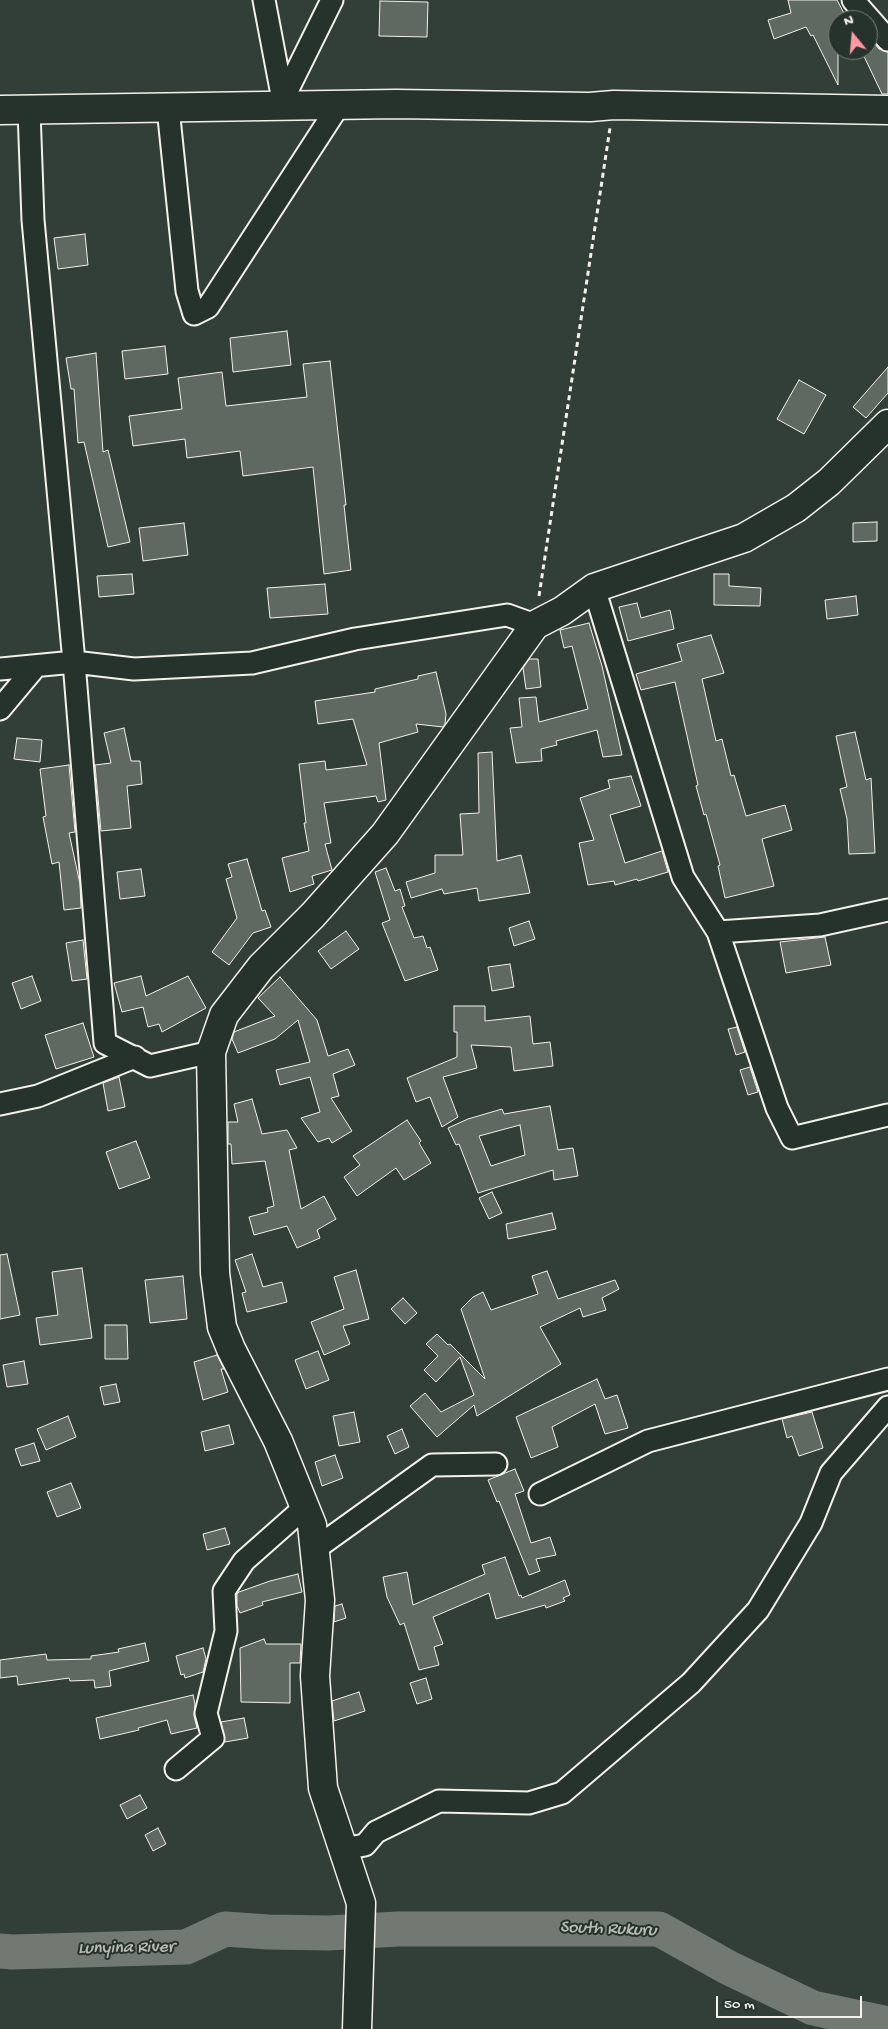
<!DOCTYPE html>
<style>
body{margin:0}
#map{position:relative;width:888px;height:2029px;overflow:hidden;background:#323e38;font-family:"Gochi Hand",sans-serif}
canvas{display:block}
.north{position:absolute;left:828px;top:10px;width:50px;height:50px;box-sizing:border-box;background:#26332d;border:1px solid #787f78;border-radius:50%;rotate:343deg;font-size:14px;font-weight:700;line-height:20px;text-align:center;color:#f4f1e8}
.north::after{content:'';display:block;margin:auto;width:18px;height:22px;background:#ff9aa2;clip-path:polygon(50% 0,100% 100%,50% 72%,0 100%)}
.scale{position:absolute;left:716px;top:1996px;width:146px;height:22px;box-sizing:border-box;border:2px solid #f4f1e8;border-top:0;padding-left:6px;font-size:15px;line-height:18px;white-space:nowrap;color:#f4f1e8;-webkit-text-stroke:4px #26332d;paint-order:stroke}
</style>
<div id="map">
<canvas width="888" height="2029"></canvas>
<div class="north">N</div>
<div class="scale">50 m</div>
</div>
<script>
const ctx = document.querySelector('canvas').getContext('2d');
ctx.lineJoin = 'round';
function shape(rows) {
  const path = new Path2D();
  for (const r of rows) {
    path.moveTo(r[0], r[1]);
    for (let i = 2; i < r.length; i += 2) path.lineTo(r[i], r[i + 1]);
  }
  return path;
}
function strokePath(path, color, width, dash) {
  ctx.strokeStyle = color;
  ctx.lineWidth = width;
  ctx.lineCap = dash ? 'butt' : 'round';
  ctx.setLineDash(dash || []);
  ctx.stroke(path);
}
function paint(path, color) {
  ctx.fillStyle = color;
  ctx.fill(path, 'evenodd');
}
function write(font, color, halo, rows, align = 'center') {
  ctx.font = font + ' "Gochi Hand",sans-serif';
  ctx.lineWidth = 4;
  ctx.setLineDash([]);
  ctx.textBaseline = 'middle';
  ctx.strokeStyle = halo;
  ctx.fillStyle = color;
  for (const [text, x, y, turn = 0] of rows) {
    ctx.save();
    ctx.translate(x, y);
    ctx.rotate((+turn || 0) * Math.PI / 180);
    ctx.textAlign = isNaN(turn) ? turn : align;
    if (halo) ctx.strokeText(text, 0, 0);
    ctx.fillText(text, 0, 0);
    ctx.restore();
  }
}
strokePath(shape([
 [0,1948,12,1952]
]), '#a6a9a1', 5.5);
strokePath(shape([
 [0,1951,12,1952,186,1947,225,1929,268,1932,329,1933,398,1929,659,1929,729,1968,813,2008,888,2024]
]), '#727972', 35);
const building = shape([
 [788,0,837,0,846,17,838,20,838,85,813,35,811,36,806,27,774,39,768,20,791,13,788,0],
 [380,1,428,2,427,37,379,36,380,1],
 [873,42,879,49,888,52,888,94,882,94,861,50,868,50,868,44,873,42],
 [85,234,88,265,58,269,54,238,85,234],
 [287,331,291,365,233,372,230,338,287,331],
 [165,346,168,374,125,379,122,351,165,346],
 [96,353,103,452,108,450,130,542,108,547,84,442,78,443,74,389,71,389,66,358,96,353],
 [330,361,346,505,344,505,351,570,324,574,313,467,243,476,240,451,187,458,185,439,133,446,129,416,182,409,178,378,222,372,226,406,307,397,303,364,330,361],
 [888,367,888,393,866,418,853,407,888,367],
 [799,380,826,395,804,434,777,419,799,380],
 [877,522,877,541,853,542,853,523,877,522],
 [184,523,188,555,143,561,139,528,184,523],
 [132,574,134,594,99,597,97,576,132,574],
 [714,574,729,574,729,586,761,588,760,606,714,605,714,574],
 [325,584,328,614,270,618,267,588,325,584],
 [856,596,858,615,827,619,825,600,856,596],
 [637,603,641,618,670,610,674,629,628,641,619,607,637,603],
 [589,623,602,666,622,755,603,757,597,730,556,741,557,745,541,749,542,761,516,763,510,728,522,727,519,698,536,697,539,722,588,709,572,646,564,648,560,630,589,623],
 [711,635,724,673,702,679,716,741,722,739,731,776,734,775,746,816,785,805,792,830,762,839,774,886,725,898,718,866,720,865,706,814,704,815,696,786,698,785,675,682,641,690,636,674,682,661,677,644,711,635],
 [529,659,538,659,541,687,526,689,523,668,529,659],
 [436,672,446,714,445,724,443,727,416,724,418,732,379,743,386,800,378,802,376,796,324,803,331,843,325,844,332,870,312,876,314,884,290,892,282,858,309,851,304,823,306,823,299,764,325,761,326,770,367,765,353,719,318,724,315,701,375,692,375,689,418,679,418,676,436,672],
 [124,728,131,761,140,761,142,784,127,786,131,828,101,831,95,765,111,763,104,733,124,728],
 [855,732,866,780,871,778,875,853,849,854,847,819,840,789,847,787,836,736,855,732],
 [17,738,42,740,40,762,14,759,17,738],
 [492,752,497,861,521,855,530,893,479,901,477,888,444,894,442,889,411,898,406,882,435,873,435,855,463,855,460,814,479,813,478,753,492,752],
 [69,765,75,832,69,833,80,884,81,908,64,910,59,862,52,864,43,817,46,816,40,769,69,765],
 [631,776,641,806,610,815,625,863,662,851,668,872,638,881,637,879,615,885,614,881,588,885,579,843,594,840,580,798,610,788,608,780,631,776],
 [247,859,262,911,265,910,271,927,253,933,229,965,212,952,237,918,226,879,232,877,228,864,247,859],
 [386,868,395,891,400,889,405,906,402,907,414,938,423,936,427,948,430,947,438,970,405,981,382,923,390,920,375,872,386,868],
 [141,869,145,896,120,899,117,872,141,869],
 [529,921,535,939,514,946,509,928,529,921],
 [346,931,359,949,331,969,318,951,346,931],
 [825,937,831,965,786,973,780,942,825,937],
 [83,940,87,979,72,981,66,943,83,940],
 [510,964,514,987,492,991,488,967,510,964],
 [32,976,41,1001,21,1009,12,983,32,976],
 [141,976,146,996,188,976,206,1008,162,1032,159,1024,148,1027,143,1007,122,1012,114,983,141,976],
 [280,977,317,1020,328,1056,348,1049,355,1065,333,1074,339,1096,331,1098,352,1131,332,1143,329,1138,318,1142,301,1118,320,1112,310,1077,280,1085,276,1070,310,1062,298,1020,275,1039,238,1053,232,1039,234,1032,275,1016,258,998,280,977],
 [454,1006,485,1006,485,1021,530,1016,533,1044,550,1042,553,1066,514,1071,511,1047,471,1045,477,1068,443,1077,458,1117,442,1127,430,1097,416,1102,407,1078,457,1057,457,1032,454,1032,454,1006],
 [83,1023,94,1057,56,1069,45,1035,83,1023],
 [737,1027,745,1052,736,1055,728,1029,737,1027],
 [750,1067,758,1092,748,1095,740,1070,750,1067],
 [119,1077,125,1107,108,1111,103,1083,119,1077],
 [252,1099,262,1134,287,1130,297,1148,289,1150,301,1209,324,1196,336,1219,317,1230,320,1238,297,1248,287,1226,254,1235,249,1217,268,1212,267,1208,274,1206,265,1161,232,1164,231,1144,228,1144,228,1122,238,1122,234,1104,252,1099],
 [550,1106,558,1150,573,1148,578,1176,554,1180,553,1170,478,1193,459,1144,456,1145,448,1128,468,1119,502,1109,504,1114,550,1106],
 [520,1125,525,1155,491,1166,479,1136,520,1125],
 [407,1120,421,1141,419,1143,431,1163,404,1180,396,1168,357,1196,344,1177,360,1165,353,1156,407,1120],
 [136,1141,150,1178,119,1189,106,1152,136,1141],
 [492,1192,502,1213,489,1219,479,1198,492,1192],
 [552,1213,556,1229,508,1239,506,1224,552,1213],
 [7,1254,20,1315,0,1319,0,1255,7,1254],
 [252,1254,263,1287,282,1282,287,1302,247,1312,242,1293,246,1292,235,1260,252,1254],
 [82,1268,92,1338,40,1345,36,1318,58,1315,52,1272,82,1268],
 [356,1270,369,1319,343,1326,350,1344,324,1355,311,1322,344,1309,334,1277,356,1270],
 [547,1271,558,1299,615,1280,619,1289,602,1298,606,1310,583,1317,580,1308,540,1327,561,1364,477,1416,474,1405,437,1437,410,1406,425,1393,441,1412,474,1395,460,1357,436,1382,424,1370,438,1356,426,1344,437,1334,448,1345,450,1344,485,1379,461,1309,473,1297,483,1292,491,1310,538,1294,532,1276,547,1271],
 [183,1276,187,1319,150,1323,145,1280,183,1276],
 [403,1298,417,1313,405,1324,391,1309,403,1298],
 [105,1325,127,1325,128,1359,105,1359,105,1325],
 [318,1351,329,1380,306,1389,295,1360,318,1351],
 [217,1355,224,1369,221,1369,228,1392,203,1400,194,1362,217,1355],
 [24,1361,28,1384,7,1387,3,1365,24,1361],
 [597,1379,605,1399,617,1395,628,1428,605,1434,595,1404,552,1427,558,1447,531,1458,516,1417,597,1379],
 [116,1384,120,1402,104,1405,100,1387,116,1384],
 [354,1412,360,1442,339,1446,333,1416,354,1412],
 [812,1412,823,1448,799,1456,792,1436,787,1438,782,1419,812,1412],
 [68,1416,76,1437,46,1450,37,1429,68,1416],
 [229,1425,234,1444,205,1451,201,1432,229,1425],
 [402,1429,409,1447,395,1454,387,1436,402,1429],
 [34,1443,40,1461,21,1466,15,1449,34,1443],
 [335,1455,343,1478,322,1486,315,1462,335,1455],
 [515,1469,524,1491,515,1494,531,1543,550,1537,556,1555,536,1559,540,1571,529,1575,499,1501,497,1502,488,1480,515,1469],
 [71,1483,81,1508,57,1517,47,1492,71,1483],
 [225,1528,230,1544,207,1550,203,1534,225,1528],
 [505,1557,519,1596,521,1595,522,1598,565,1580,570,1595,563,1598,565,1601,546,1608,545,1605,496,1619,489,1593,433,1617,443,1644,434,1647,439,1665,419,1670,404,1623,400,1625,387,1597,383,1577,407,1572,413,1605,485,1574,482,1565,505,1557],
 [298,1574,302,1592,262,1602,263,1605,240,1613,237,1606,237,1594,239,1592,270,1581,298,1574],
 [342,1604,346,1618,334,1622,335,1606,342,1604],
 [264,1639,266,1644,301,1644,300,1663,290,1663,290,1703,241,1702,240,1648,264,1639],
 [145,1643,149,1661,109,1671,111,1686,95,1688,94,1680,70,1681,69,1678,18,1685,17,1676,0,1678,0,1660,46,1654,47,1660,91,1659,91,1656,119,1652,118,1649,145,1643],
 [203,1648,206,1659,203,1672,185,1678,184,1674,181,1675,176,1656,203,1648],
 [426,1678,432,1699,417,1704,410,1683,426,1678],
 [359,1692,365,1711,334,1721,332,1701,359,1692],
 [193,1695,195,1704,194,1716,197,1728,171,1734,167,1720,138,1728,139,1730,100,1739,96,1718,193,1695],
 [244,1718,248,1738,225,1742,221,1722,244,1718],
 [140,1795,147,1808,127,1819,120,1805,140,1795],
 [158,1828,166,1844,153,1851,145,1835,158,1828]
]);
paint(building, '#5f6861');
strokePath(building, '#f4f1e8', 1);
const street = shape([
 [264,0,283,100],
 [853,0,888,40],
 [284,97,332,0],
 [168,108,187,291,194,314,208,307,339,105],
 [29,111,33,220,74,662,105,1043,150,1066,211,1052],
 [594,588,683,877,718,932,777,1108,792,1138,888,1115],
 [0,669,74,662,134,669,252,663,355,639,507,615,535,625],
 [0,709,36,666],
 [718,932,820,925,888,910],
 [0,1104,38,1096,135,1057],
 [540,1494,648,1441,888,1379],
 [315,1549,432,1465,496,1464],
 [176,1769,213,1738,206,1713,226,1631,224,1591,244,1561,305,1507],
 [343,1849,365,1845,376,1832,439,1801,529,1803,562,1793,691,1683,758,1610,811,1523,831,1473,888,1407]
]);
const secondary = shape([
 [357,2029,361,1903,323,1788,315,1676,320,1600,312,1525,278,1441,231,1349,222,1327,215,1273,211,1052,224,1015,261,967,313,915,385,834,535,625,562,611,594,588,744,538,796,508,829,482,888,424]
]);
const primary = shape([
 [0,110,396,104,590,107,614,105,888,110]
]);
strokePath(street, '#f4f1e8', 25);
strokePath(secondary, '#f4f1e8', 31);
strokePath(primary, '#f4f1e8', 31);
strokePath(shape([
 [539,596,610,128]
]), '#f4f1e8', 3, [5, 4]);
strokePath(street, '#26332d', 21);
strokePath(secondary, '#26332d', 28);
strokePath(primary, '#26332d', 28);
write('italic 18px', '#babbb3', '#26332d', [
 ["South Rukuru",608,1930,2],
 ["Lunyina River",126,1949,-1]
]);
</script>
